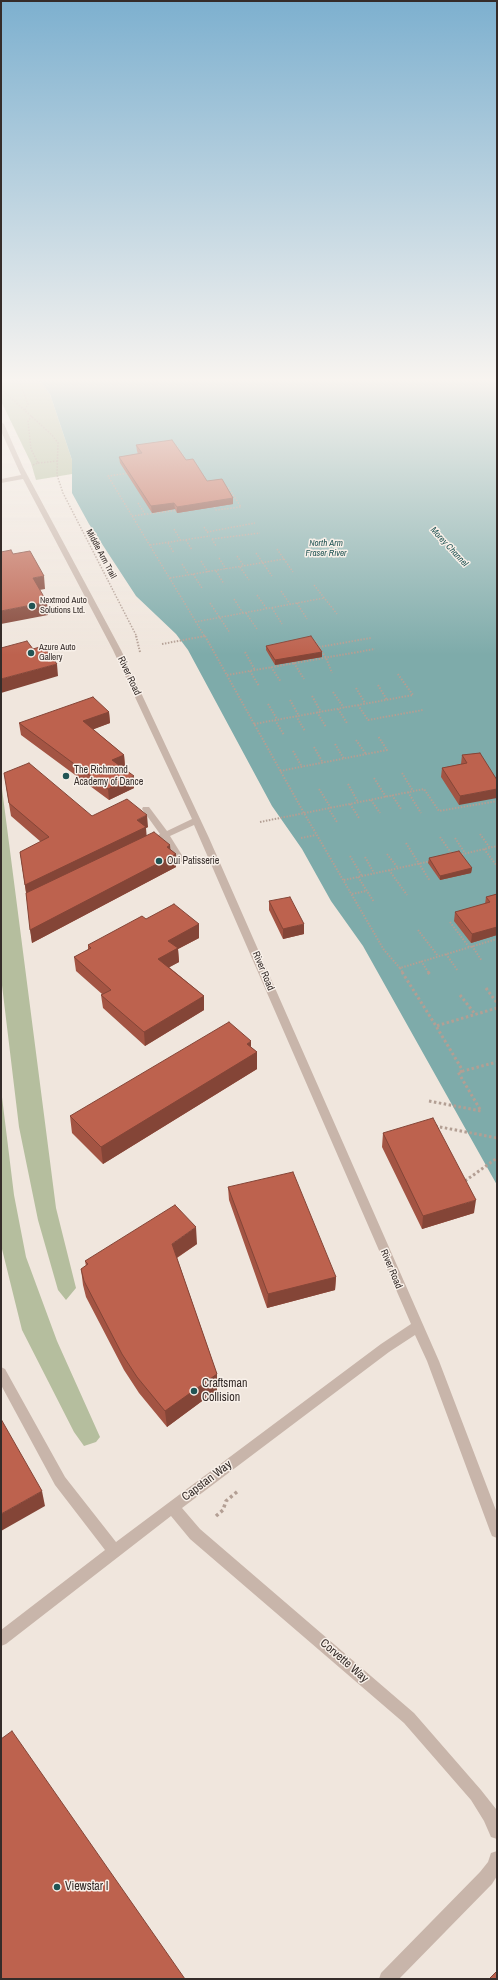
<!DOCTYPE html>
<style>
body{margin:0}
#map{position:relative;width:498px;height:1980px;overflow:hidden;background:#f0e6dd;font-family:"Archivo Narrow",sans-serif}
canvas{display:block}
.frame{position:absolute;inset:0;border:2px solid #352c29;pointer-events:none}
</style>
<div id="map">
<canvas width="498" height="1980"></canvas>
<div class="frame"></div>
</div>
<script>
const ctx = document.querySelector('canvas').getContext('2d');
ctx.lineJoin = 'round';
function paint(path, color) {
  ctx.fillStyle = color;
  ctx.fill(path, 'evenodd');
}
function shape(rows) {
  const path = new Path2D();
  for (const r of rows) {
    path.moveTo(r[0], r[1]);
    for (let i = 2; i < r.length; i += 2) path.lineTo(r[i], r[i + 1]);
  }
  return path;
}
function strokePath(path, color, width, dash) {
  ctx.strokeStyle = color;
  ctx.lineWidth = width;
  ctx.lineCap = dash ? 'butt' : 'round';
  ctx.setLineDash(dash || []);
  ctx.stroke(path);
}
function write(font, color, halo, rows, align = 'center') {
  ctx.font = font + ' "Archivo Narrow",sans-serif';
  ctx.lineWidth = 3;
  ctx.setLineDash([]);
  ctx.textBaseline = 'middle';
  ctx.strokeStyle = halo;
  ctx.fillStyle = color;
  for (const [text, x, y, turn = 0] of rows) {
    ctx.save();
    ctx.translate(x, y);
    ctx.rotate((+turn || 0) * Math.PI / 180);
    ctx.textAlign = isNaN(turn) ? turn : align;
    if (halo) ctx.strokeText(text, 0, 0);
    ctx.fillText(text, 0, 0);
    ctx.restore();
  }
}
paint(shape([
 [1,378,37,378,50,394,72,460,72,474,36,480,31,463,1,401],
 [1,781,56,1208,76,1288,66,1300,58,1290,38,1220,19,1127,1,977],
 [1,1089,14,1195,26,1257,57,1341,100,1437,96,1442,84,1446,74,1432,22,1330,1,1245]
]), '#b5be9e');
paint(shape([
 [37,378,497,378,497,1185,363,946,331,901,302,849,272,806,188,650,176,634,136,596,89,524,72,493,72,460,50,394]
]), '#7eabaa');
strokePath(shape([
 [18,378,28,404,25,410],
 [1,389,52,435,58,443,57,475,63,493,137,637],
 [32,416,28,421,31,449,38,463,33,465],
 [177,446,188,463],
 [38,463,58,461],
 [130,473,108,476,205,637],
 [138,503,145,514],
 [213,504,216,510,241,507,228,487],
 [132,516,179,510],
 [204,527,208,533],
 [174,529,181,541],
 [207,532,255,523],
 [212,539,260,533],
 [212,539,216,546],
 [186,540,192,550],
 [168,543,174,553],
 [150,545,210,536],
 [277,549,293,572],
 [256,553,272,576],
 [237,556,244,566],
 [219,558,226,569],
 [201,561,208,572],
 [182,564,189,575],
 [240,567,249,580],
 [216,571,224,584],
 [193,574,202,588],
 [170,578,284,559],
 [314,585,337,614],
 [281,591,290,604],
 [257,595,267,609],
 [234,599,243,613],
 [210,603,230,633],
 [297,603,307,619],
 [272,608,282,624],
 [246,613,257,629],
 [195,622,324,598],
 [201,637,205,636]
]), '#b39f94', 1.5, [1.5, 1.5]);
strokePath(shape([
 [136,636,140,652],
 [205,636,304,813,384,950,400,968,497,939],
 [315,641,326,658,332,673],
 [162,644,205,636],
 [319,647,371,638],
 [245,652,255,670],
 [294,663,304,679],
 [271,667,281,682],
 [250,671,259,686],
 [227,675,375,649],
 [378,685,387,700],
 [356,688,365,703],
 [333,692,344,708],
 [312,696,321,712],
 [290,700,299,716],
 [268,704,277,719],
 [358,705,368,720,423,710],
 [338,709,347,723],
 [317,712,326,727],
 [296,716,305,731],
 [275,720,284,735],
 [254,724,413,695,397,673],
 [356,740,366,754],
 [335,744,344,759],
 [314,747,323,763],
 [293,751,302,767],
 [280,771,387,750,378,736],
 [402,773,413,791],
 [374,778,386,797],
 [348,784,358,802],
 [319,789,331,808],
 [408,792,421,813],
 [392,795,401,809],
 [371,800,380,813],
 [350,804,359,818],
 [328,808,337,822],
 [260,822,424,789,439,811,497,801],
 [480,834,490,848],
 [440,837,452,854],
 [301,838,316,835],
 [455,838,465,853],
 [406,843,430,881],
 [484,849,497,866],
 [387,854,398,868],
 [459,855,497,846],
 [350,856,362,876],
 [365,857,374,873],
 [389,870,407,895],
 [358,877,374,902],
 [344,880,431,861],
 [352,894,366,891],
 [450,922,469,947],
 [418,930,438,956],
 [472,946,482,961],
 [446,954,458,971],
 [421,961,429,973],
 [400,968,403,973]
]), '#b39f94', 2, [1.5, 1.5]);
strokePath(shape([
 [402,972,436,1026],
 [428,972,431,976],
 [486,988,497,1003],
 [460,995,475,1014],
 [497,1008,436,1026,463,1071,497,1062],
 [429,1101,481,1111,458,1072,463,1071],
 [435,1126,497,1138],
 [465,1181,497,1158]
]), '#b39f94', 3, [2.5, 2.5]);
strokePath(shape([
 [216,1516,223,1510,226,1501,238,1491]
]), '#b39f94', 3.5, [3, 3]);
paint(shape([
 [1,422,4,424,23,467,121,650,209,838,439,1361,497,1513,497,1538,492,1536,490,1531,427,1361,415,1335,389,1352,182,1508,200,1529,414,1713,481,1790,496,1809,497,1813,497,1839,491,1837,484,1821,471,1800,404,1723,190,1539,171,1516,6,1644,1,1646,1,1630,105,1550,55,1485,1,1385,1,1367,5,1369,65,1477,116,1542,381,1344,411,1324,194,825,170,836,185,860,183,862,177,862,163,839,148,846,144,843,160,834,142,809,143,807,149,807,167,831,192,819,113,650,23,479,1,483,1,479,21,475,1,431,1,422],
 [497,1851,497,1876,492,1884,399,1979,379,1979,381,1973,480,1872,488,1862,491,1853,497,1851]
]), '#c8b5aa');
paint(shape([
 [136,445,186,460,207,481,233,504,177,513,175,509,152,513,120,463,119,457,138,454,137,451],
 [266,646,322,657,275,665,266,650],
 [109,712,110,723,93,729,124,755,125,767,122,768,134,788,109,800,21,735,19,723],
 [480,753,459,805,441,777,442,768,461,764,462,755],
 [6,786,92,816,148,827,146,828,146,836,171,850,176,854,176,867,32,943,26,893,20,852,41,842,11,816],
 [429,858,472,868,471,873,440,880,428,863],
 [497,894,497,935,471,943,454,921,455,912,485,904,486,897],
 [269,901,304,934,283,939,269,910],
 [146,919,199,924,199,938,178,949,179,962,169,967,204,996,204,1010,145,1046,103,1008,101,995,102,994,76,971,74,957,88,950,88,945],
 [251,1047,257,1052,257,1069,103,1164,72,1133,70,1116],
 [383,1133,474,1213,422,1229,382,1147],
 [228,1187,336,1277,335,1290,267,1308,229,1200],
 [197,1244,177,1258,217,1374,217,1390,167,1427,139,1393,124,1370,86,1297,83,1285,81,1269,86,1266,85,1261]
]), '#a35443');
paint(shape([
 [233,498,233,504,177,513,177,507],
 [174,503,175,509,152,513,151,506],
 [44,576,45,589,34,591,33,578],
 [47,602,48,615,1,624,1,611],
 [322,652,322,657,275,665,275,660],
 [57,664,58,676,1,693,1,679],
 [109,712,110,723,84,733,83,721],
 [124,755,125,767,113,772,112,760],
 [134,776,134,788,109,800,108,789],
 [497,789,497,798,459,805,460,796],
 [147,815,148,827,146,828,147,840,27,898,25,885,137,820],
 [170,845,171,856,176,854,176,867,32,943,30,930],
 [472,868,471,873,440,880,440,876],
 [199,924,199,938,178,949,179,962,159,973,158,959,168,941],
 [304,924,304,934,283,939,283,929],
 [497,927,497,935,471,943,472,934],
 [204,996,204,1010,145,1046,144,1032],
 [251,1041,251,1056,257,1052,257,1069,103,1164,101,1147],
 [476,1200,474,1213,422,1229,423,1216],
 [196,1227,197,1244,173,1260,172,1244],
 [336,1277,335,1290,267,1308,268,1294],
 [217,1374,217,1390,167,1427,165,1411],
 [42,1491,45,1506,1,1531,1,1514]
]), '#844537');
const building = shape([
 [172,440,186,460,193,459,207,481,222,479,233,498,177,507,174,503,151,506,119,457,142,453,136,445,172,440],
 [11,550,13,554,30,551,44,576,33,578,47,602,1,611,1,552,11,550],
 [311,636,322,652,275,660,266,646,311,636],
 [27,641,33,649,43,646,57,664,1,679,1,648,27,641],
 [93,697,109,712,83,721,124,755,112,760,134,776,108,789,19,723,93,697],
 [480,753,497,780,497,789,460,796,442,768,467,763,462,755,480,753],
 [29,763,92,816,127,799,147,815,137,820,146,827,25,885,20,852,49,837,9,803,4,773,29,763],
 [154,832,170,845,167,847,176,854,30,930,26,893,154,832],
 [459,851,472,868,440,876,429,858,459,851],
 [497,894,497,927,472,934,455,912,490,902,486,897,497,894],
 [290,897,304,924,283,929,269,901,290,897],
 [174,904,199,924,168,941,178,948,158,959,204,996,144,1032,101,995,111,990,74,957,91,948,88,945,142,916,146,919,174,904],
 [229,1022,251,1041,247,1044,257,1052,101,1147,70,1116,229,1022],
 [433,1118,476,1200,423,1216,383,1133,433,1118],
 [293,1172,336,1277,268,1294,228,1187,293,1172],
 [175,1205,196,1227,172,1244,217,1374,165,1411,137,1377,122,1354,84,1281,81,1269,88,1264,85,1261,175,1205],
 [1,1419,42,1491,1,1514,1,1419],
 [12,1731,185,1979,1,1979,1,1739,12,1731],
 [497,1971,497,1979,489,1979,497,1971]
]);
paint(building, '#bd624e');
strokePath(building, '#844537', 1);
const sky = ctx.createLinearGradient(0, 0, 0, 655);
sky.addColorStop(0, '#7db0cf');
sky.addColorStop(0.58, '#f8f4f0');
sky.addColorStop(1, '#f8f4f000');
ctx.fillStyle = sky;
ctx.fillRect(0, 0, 498, 655);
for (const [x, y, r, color] of [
 [32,606,4,"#215454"],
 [31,653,4,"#215454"],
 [66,776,4,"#215454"],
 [159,861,4,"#215454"],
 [194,1391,4,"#215454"],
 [57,1887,4,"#215454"]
]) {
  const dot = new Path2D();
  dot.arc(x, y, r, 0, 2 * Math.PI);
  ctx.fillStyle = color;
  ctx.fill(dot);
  strokePath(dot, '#f8f0e9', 1.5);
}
write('italic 9px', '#215454', '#f8f0e9', [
 ["North Arm",326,544],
 ["Fraser River",326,554],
 ["Morey Channel",449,547,47]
]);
write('9px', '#352c29', '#f8f0e9', [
 ["Middle Arm Trail",101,554,62]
]);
write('9px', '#352c29', '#f8f0e9', [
 ["Nextmod Auto",40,601],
 ["Solutions Ltd.",40,611],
 ["Azure Auto",39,648],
 ["Gallery",39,658]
], 'left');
write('10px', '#352c29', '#f8f0e9', [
 ["River Road",129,676,65],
 ["River Road",263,971,67],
 ["River Road",391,1269,67]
]);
write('10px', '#352c29', '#f8f0e9', [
 ["The Richmond",74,770],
 ["Academy of Dance",74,782],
 ["Oui Patisserie",167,861]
], 'left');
write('12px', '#352c29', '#f8f0e9', [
 ["Craftsman",202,1384],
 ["Collision",202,1398],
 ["Viewstar I",65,1887]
], 'left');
write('12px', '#352c29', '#f8f0e9', [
 ["Capstan Way",207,1481,-37],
 ["Corvette Way",344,1661,41]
]);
</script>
